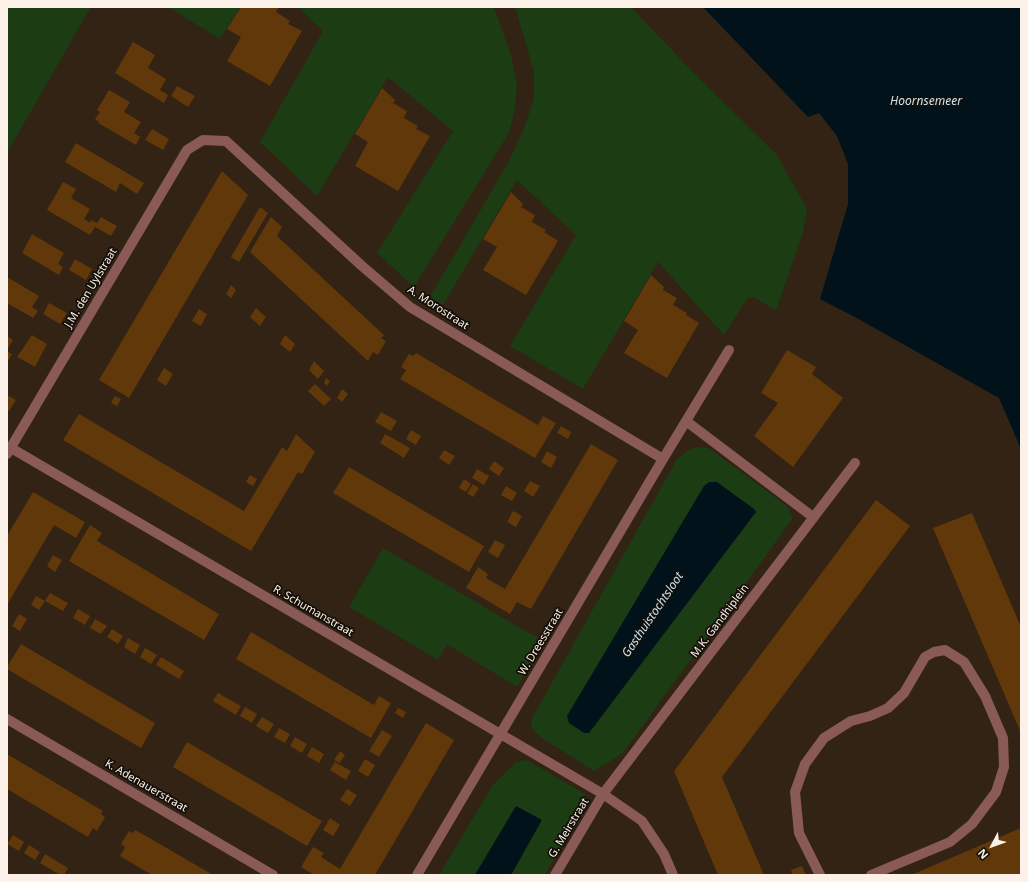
<!DOCTYPE html>
<style>
body{margin:0}
#map{position:relative;width:1028px;height:882px;overflow:hidden;background:#322315;font-family:"Noto Sans",sans-serif}
canvas{display:block}
.frame{position:absolute;inset:0;border:8px solid #fbf1e8;pointer-events:none}
.north{position:absolute;left:972px;top:826px;width:40px;height:40px;-webkit-text-stroke:3px #140e08;paint-order:stroke;rotate:229deg;font-size:11px;font-weight:700;line-height:16px;text-align:center;color:#fbf1e8}
.north::after{content:'';display:block;margin:auto;width:14px;height:18px;background:#fbf1e8;clip-path:polygon(50% 0,100% 100%,50% 72%,0 100%)}
</style>
<div id="map">
<canvas width="1028" height="882"></canvas>
<div class="frame"></div>
<div class="north">N</div>
</div>
<script>
const ctx = document.querySelector('canvas').getContext('2d');
ctx.lineJoin = 'round';
function paint(path, color) {
  ctx.fillStyle = color;
  ctx.fill(path, 'evenodd');
}
function shape(rows) {
  const path = new Path2D();
  for (const r of rows) {
    path.moveTo(r[0], r[1]);
    for (let i = 2; i < r.length; i += 2) path.lineTo(r[i], r[i + 1]);
  }
  return path;
}
function strokePath(path, color, width, dash) {
  ctx.strokeStyle = color;
  ctx.lineWidth = width;
  ctx.lineCap = dash ? 'butt' : 'round';
  ctx.setLineDash(dash || []);
  ctx.stroke(path);
}
function write(font, color, halo, rows, align = 'center') {
  ctx.font = font + ' "Noto Sans",sans-serif';
  ctx.lineWidth = 3.5;
  ctx.setLineDash([]);
  ctx.textBaseline = 'middle';
  ctx.strokeStyle = halo;
  ctx.fillStyle = color;
  for (const [text, x, y, turn = 0] of rows) {
    ctx.save();
    ctx.translate(x, y);
    ctx.rotate((+turn || 0) * Math.PI / 180);
    ctx.textAlign = isNaN(turn) ? turn : align;
    if (halo) ctx.strokeText(text, 0, 0);
    ctx.fillText(text, 0, 0);
    ctx.restore();
  }
}
paint(shape([
 [7,7,91,7,7,153],
 [168,7,240,7,220,39],
 [298,7,494,7,512,58,517,86,515,108,509,133,414,287,377,253,453,131,388,77,317,196,260,142,323,31],
 [515,7,631,7,689,68,777,155,807,209,803,232,776,311,754,297,747,299,724,335,658,262,583,389,510,346,576,235,517,180,443,305,430,297,509,161,524,128,534,98,534,72],
 [697,447,709,448,787,506,793,518,623,753,594,771,542,738,532,729,531,720,677,459,690,449],
 [383,548,543,641,517,687,447,644,438,660,349,607],
 [527,760,585,794,584,812,566,839,545,875,511,875,541,820,516,806,475,875,439,875,492,786,516,762]
]), '#1c3c13');
paint(shape([
 [703,7,1021,7,1021,449,999,398,855,317,820,299,848,204,848,164,837,136,819,113,808,117],
 [709,482,717,482,754,509,756,512,589,733,584,733,569,723,567,716,704,486],
 [516,806,542,820,511,875,475,875]
]), '#01121b');
paint(shape([
 [241,7,279,7,276,12,290,21,288,24,302,31,270,86,227,61,241,37,227,29],
 [133,42,155,55,148,68,166,79,160,90,168,95,164,103,115,73],
 [177,86,195,96,188,107,171,96],
 [382,88,395,100,393,103,407,111,404,118,418,126,416,129,430,136,398,191,355,166,368,142,355,134],
 [109,90,130,102,124,112,141,122,134,133,140,137,136,145,98,123,99,122,95,119,100,112,97,110],
 [152,129,169,139,163,150,145,140],
 [76,143,144,183,137,194,120,183,116,192,65,162],
 [222,171,248,195,129,398,99,380],
 [63,182,76,189,71,198,90,209,84,219,90,223,91,220,97,223,101,217,117,226,111,236,95,227,90,235,47,210],
 [511,192,523,204,521,207,535,215,532,222,546,230,544,232,558,241,526,295,483,270,497,247,483,239],
 [260,207,268,213,239,262,231,257],
 [271,217,282,227,277,236,384,335,381,338,386,341,378,355,373,352,368,361,250,252],
 [32,234,64,253,58,264,63,267,59,275,22,253],
 [75,259,92,269,86,280,69,270],
 [651,275,664,287,663,290,677,298,673,305,687,313,686,315,699,323,667,378,624,353,638,330,624,321],
 [7,277,39,296,32,307,38,311,33,318,7,303],
 [231,285,236,290,231,298,226,294],
 [49,303,67,313,60,324,43,314],
 [256,308,266,317,260,326,250,317],
 [199,309,207,314,201,326,192,321],
 [32,335,47,344,35,367,17,357],
 [285,335,295,344,290,352,280,344],
 [7,336,13,340,7,350],
 [787,350,816,367,812,374,843,398,793,467,754,436,778,403,761,393],
 [7,351,12,354,7,363],
 [416,353,538,425,543,416,556,423,535,458,400,379,406,370,401,367,409,354,413,356],
 [314,361,324,371,318,379,309,370],
 [164,368,173,374,166,386,157,380],
 [326,378,330,381,327,386,324,383],
 [315,384,331,399,324,406,308,391],
 [342,389,348,394,342,402,337,398],
 [7,395,16,400,9,411,7,409],
 [115,396,121,399,117,406,111,403],
 [381,412,397,421,391,431,375,422],
 [79,414,244,511,282,447,287,451,296,434,315,452,302,474,298,472,251,551,63,440],
 [561,426,571,432,568,439,557,433],
 [411,430,421,436,416,445,406,439],
 [385,434,410,448,404,458,380,443],
 [591,444,618,460,531,609,517,602,510,614,466,588,478,567,488,574,486,578,505,589],
 [444,450,455,456,449,465,439,458],
 [547,451,557,457,551,468,541,462],
 [494,461,504,468,499,476,489,469],
 [349,467,484,546,469,572,333,493],
 [477,469,489,476,484,485,472,478],
 [250,475,257,479,253,486,246,482],
 [464,479,471,484,466,492,459,488],
 [530,481,540,486,533,497,524,491],
 [473,484,479,488,473,497,467,493],
 [506,486,517,493,512,501,501,495],
 [33,492,85,522,76,538,54,525,7,605,7,536],
 [876,500,910,526,722,777,764,875,718,875,674,771],
 [513,511,522,516,516,527,507,522],
 [972,513,1021,627,1021,733,933,528],
 [90,525,102,533,97,541,219,614,204,640,69,561],
 [495,540,505,545,498,558,488,552],
 [53,555,62,560,55,572,47,566],
 [50,593,68,603,63,611,45,601,39,610,31,605,36,596,45,601],
 [78,609,90,616,85,625,73,618],
 [19,614,27,619,20,631,12,626],
 [95,619,107,626,101,634,90,628],
 [112,629,123,636,118,644,107,637],
 [251,632,374,705,379,696,391,703,371,738,236,659],
 [128,638,140,645,135,654,124,647],
 [21,644,155,723,141,748,7,669,7,667],
 [145,648,157,655,151,664,140,657],
 [161,657,184,671,179,679,156,665],
 [218,693,241,706,236,715,213,701],
 [245,707,257,714,252,723,240,716],
 [398,708,406,712,403,718,395,713],
 [262,717,274,724,268,733,256,726],
 [426,723,454,740,375,875,314,875,301,867,313,847,324,853,321,857,340,869],
 [279,728,290,734,285,743,274,737],
 [382,730,392,736,379,757,369,751],
 [295,737,307,744,302,753,290,746],
 [187,742,322,821,307,846,173,767],
 [312,747,324,754,319,763,307,756],
 [340,751,345,755,340,763,334,760],
 [7,754,103,811,101,814,105,817,97,831,93,828,88,837,7,789],
 [365,759,375,765,368,777,358,771],
 [335,762,351,771,346,780,330,770],
 [347,789,357,795,350,806,340,800],
 [330,818,340,825,333,836,323,830],
 [1021,828,1021,873,1017,875,911,875],
 [135,830,153,840,213,875,152,875,120,856,125,847,121,844,129,831,133,833],
 [13,835,24,842,19,851,7,844],
 [29,845,40,852,35,860,24,853],
 [45,854,68,868,64,875,60,875,40,863],
 [802,866,806,875,793,875,791,870]
]), '#613809');
strokePath(shape([
 [686,421,813,517],
 [11,448,603,794,642,821,664,854,673,875],
 [7,454,187,150,203,140,226,141,362,266,410,307,663,459],
 [7,719,273,875],
 [417,875,663,459,729,350],
 [555,875,603,794,855,463],
 [820,875,799,833,795,792,805,764,824,738,851,721,870,716,888,708,904,693,925,657,934,652,945,650,964,662,985,696,1003,738,1004,767,996,792,972,824,950,842,871,875]
]), '#895a56', 10);
write('11px', '#fbf1e8', '#140e08', [
 ["J.M. den Uylstraat",91,288,-59],
 ["A. Morostraat",438,308,33],
 ["R. Schumanstraat",313,611,30],
 ["M.K. Gandhiplein",720,621,-53],
 ["W. Dreesstraat",541,642,-59],
 ["K. Adenauerstraat",146,786,30],
 ["G. Meirstraat",569,828,-59]
]);
write('italic 12px', '#c3e6f8', '#140e08', [
 ["Hoornsemeer",926,102],
 ["Gasthuistochtsloot",653,615,-56]
]);
</script>
